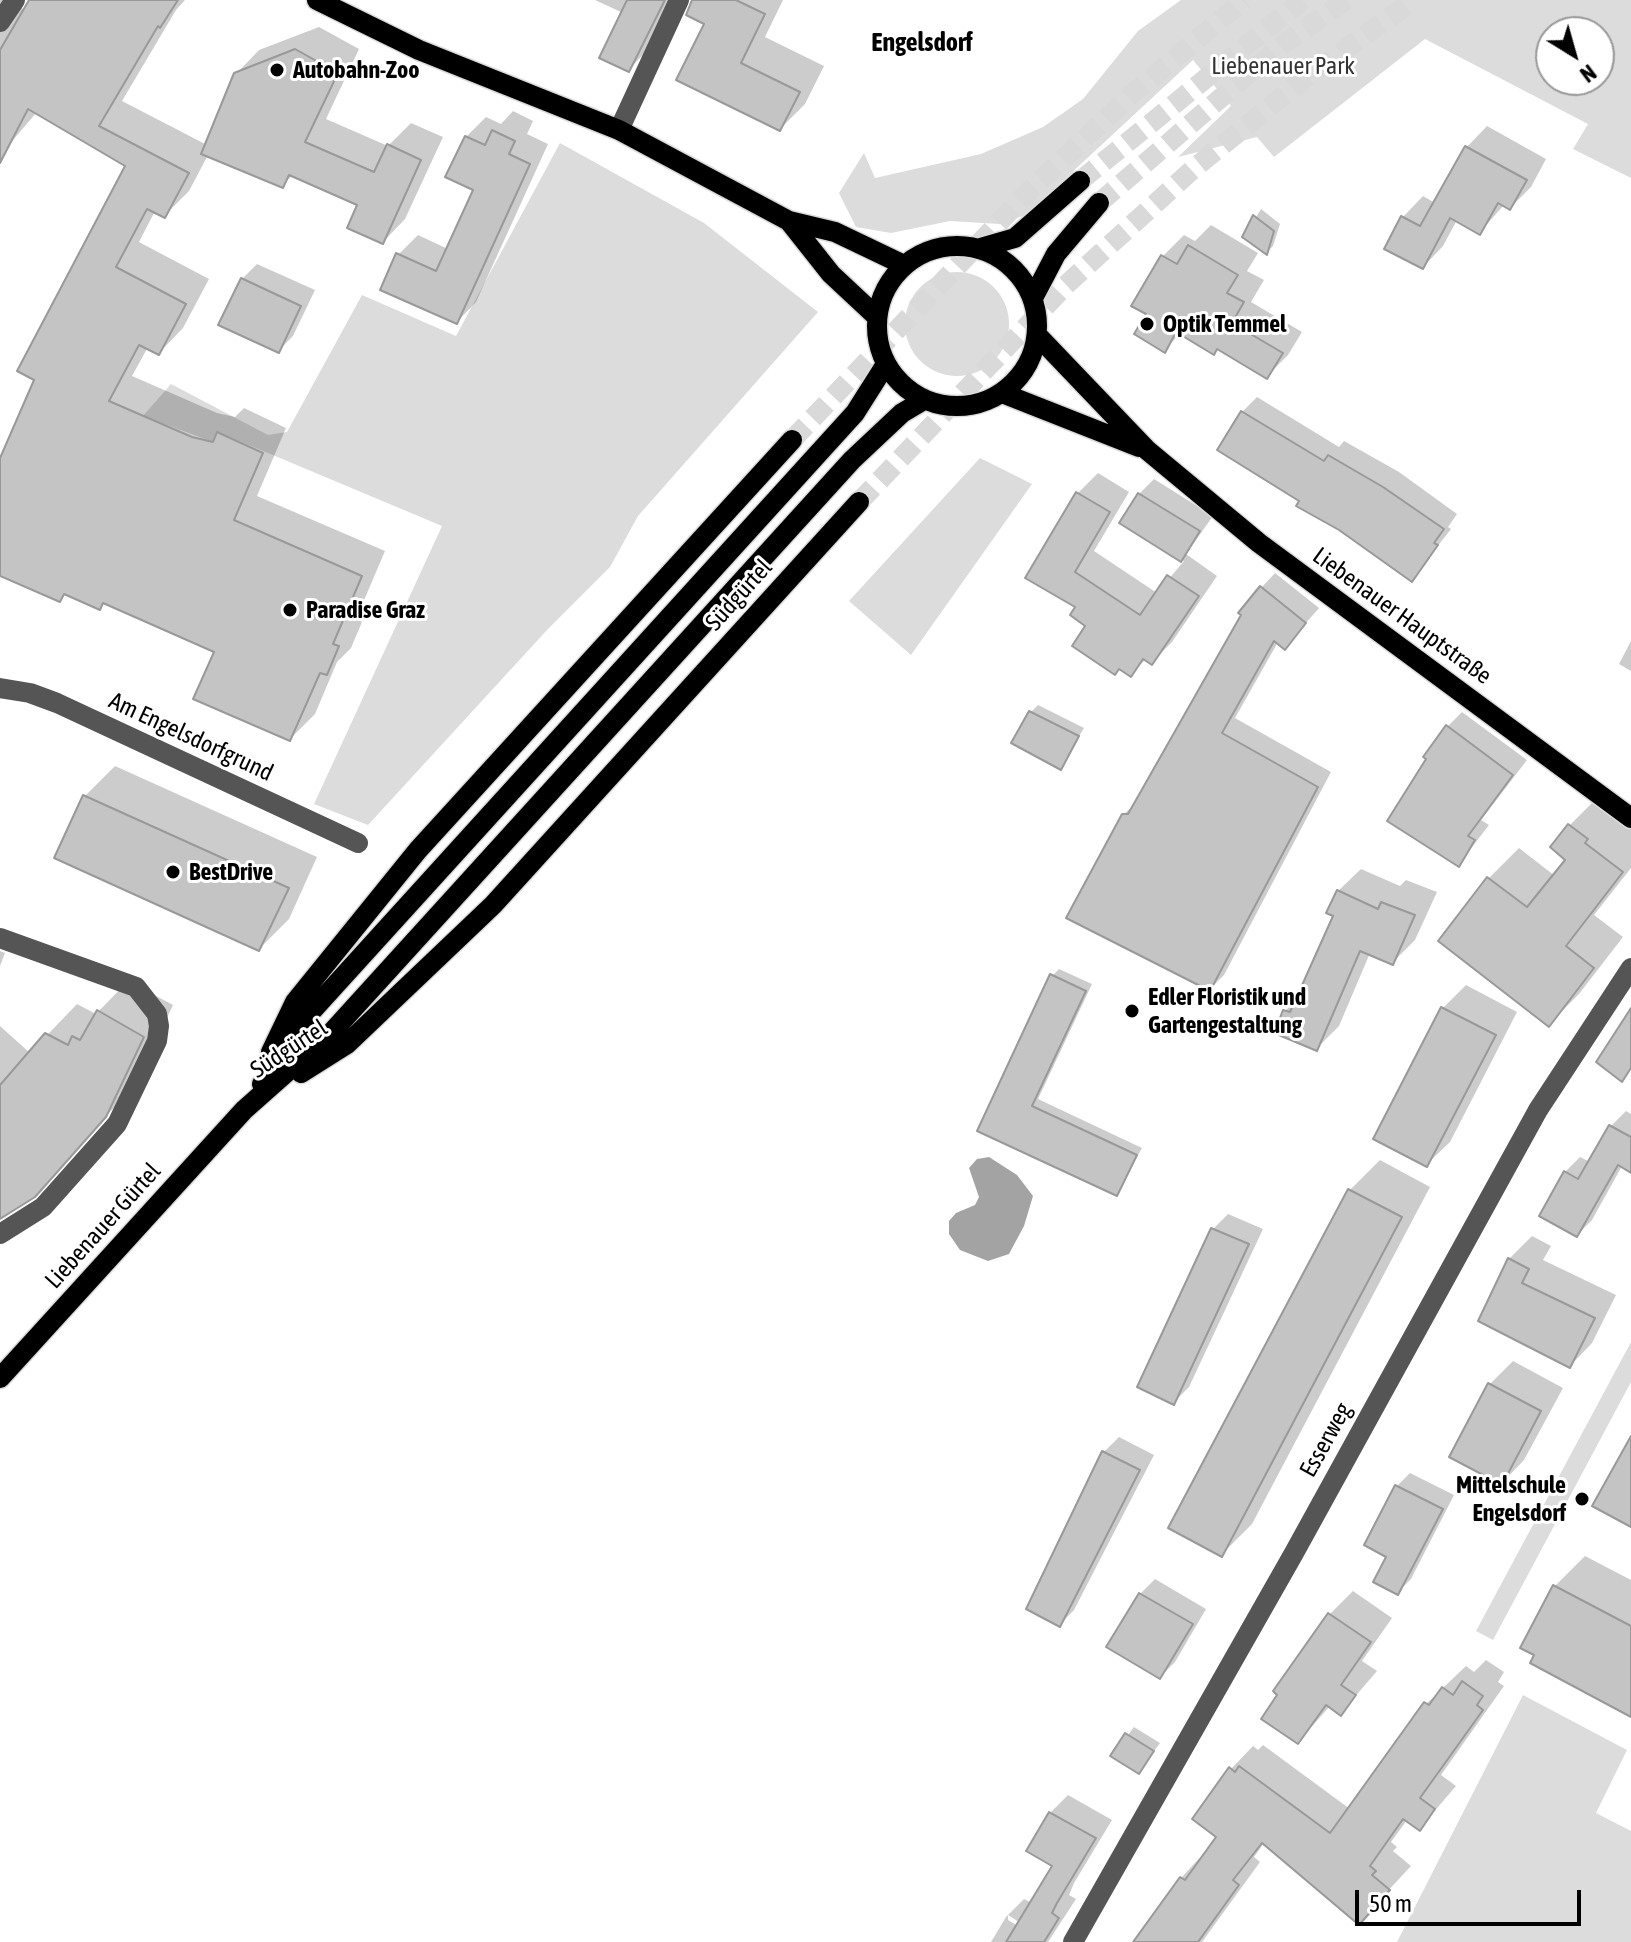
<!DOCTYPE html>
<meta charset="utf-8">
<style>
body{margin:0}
#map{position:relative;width:1631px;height:1942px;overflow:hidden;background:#fff;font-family:"Asap Condensed",sans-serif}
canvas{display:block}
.north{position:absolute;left:1535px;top:16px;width:80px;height:80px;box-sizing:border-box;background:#fff;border:2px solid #999;border-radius:50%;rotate:143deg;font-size:22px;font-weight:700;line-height:32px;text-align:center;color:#000}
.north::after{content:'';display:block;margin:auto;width:28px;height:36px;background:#000;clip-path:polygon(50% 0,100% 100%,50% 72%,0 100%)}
.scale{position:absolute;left:1355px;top:1890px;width:226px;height:36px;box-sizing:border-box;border:4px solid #000;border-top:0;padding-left:10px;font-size:24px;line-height:28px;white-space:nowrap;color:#000;-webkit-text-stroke:6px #fff;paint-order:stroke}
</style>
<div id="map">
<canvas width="1631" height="1942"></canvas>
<div class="north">N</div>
<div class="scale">50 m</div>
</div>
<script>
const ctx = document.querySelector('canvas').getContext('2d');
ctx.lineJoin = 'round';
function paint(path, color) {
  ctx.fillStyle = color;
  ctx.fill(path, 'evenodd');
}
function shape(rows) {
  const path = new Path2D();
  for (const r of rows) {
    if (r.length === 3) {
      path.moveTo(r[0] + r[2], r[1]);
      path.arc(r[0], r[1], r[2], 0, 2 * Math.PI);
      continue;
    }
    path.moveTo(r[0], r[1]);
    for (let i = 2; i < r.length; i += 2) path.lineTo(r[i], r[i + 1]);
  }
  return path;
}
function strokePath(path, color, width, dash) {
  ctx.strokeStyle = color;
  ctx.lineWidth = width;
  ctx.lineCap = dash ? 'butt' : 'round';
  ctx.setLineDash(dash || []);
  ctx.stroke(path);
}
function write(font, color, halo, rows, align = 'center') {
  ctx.font = font + ' "Asap Condensed",sans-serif';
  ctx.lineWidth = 6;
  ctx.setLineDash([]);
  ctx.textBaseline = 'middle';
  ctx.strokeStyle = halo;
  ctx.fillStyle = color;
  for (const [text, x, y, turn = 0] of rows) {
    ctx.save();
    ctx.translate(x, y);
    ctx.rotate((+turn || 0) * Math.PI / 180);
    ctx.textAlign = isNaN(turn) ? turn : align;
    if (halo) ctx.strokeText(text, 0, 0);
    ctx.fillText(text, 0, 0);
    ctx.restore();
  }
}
paint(shape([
 [1181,0,1631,0,1631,178,1573,149,1588,124,1425,39,1274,157,1257,137,1178,157,1231,106,1193,60,1026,215,1000,224,950,221,891,233,856,227,839,193,864,153,875,178,981,154,1043,127,1083,99,1138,31],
 [1551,32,1599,32,1599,80,1551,80],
 [560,143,704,223,818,312,638,516,610,567,547,630,368,825,314,804,442,526,218,432,213,442,143,416,171,384,268,435,287,432,362,295,456,336],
 [957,324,52],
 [980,458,1032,484,911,655,849,601],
 [1631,1342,1631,1382,1493,1640,1476,1631],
 [1523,1695,1627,1750,1596,1813,1631,1831,1631,1942,1397,1942]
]), '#dcdcdc');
paint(shape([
 [989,1157,1017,1175,1033,1196,1024,1226,1009,1254,988,1261,960,1250,949,1234,949,1221,956,1213,975,1205,979,1197,969,1168,977,1159]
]), '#a3a3a3');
paint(shape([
 [0,0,13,0,25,11,31,0,185,0,176,10,122,101,207,145,236,74,259,50,319,27,359,49,326,119,388,146,411,123,443,137,405,219,383,242,360,204,293,175,282,185,208,155,189,191,165,215,155,211,139,242,209,279,183,328,159,353,148,347,132,376,217,413,235,417,244,408,286,428,257,496,385,551,356,619,362,622,351,648,337,662,315,714,290,739,216,651,105,602,100,608,67,593,60,600,0,574,0,463,128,165,37,112,7,147,0,144],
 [595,0,676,0,654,44,629,69,623,13],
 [694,0,783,0,765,37,824,66,805,104,780,129],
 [513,111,533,121,527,134,548,144,476,302,457,322,398,255,418,235,448,249,475,189,466,137,486,117,501,124],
 [1487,126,1546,159,1531,187,1510,208,1504,205,1480,232,1457,220,1443,246,1423,267,1403,217,1423,196,1435,203,1467,147],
 [1261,209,1280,224,1273,246,1266,253,1245,236],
 [1211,225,1258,253,1247,271,1264,280,1251,302,1302,332,1288,355,1267,376,1218,347,1181,333,1164,350,1148,314,1134,305,1163,256,1184,235,1195,241],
 [257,264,315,290,293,336,278,351,242,279],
 [1257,397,1339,447,1344,441,1399,472,1457,514,1448,527,1451,529,1412,579,1302,500,1242,412],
 [1098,473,1129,492,1094,551,1157,593,1184,561,1122,523,1139,494,1154,479,1213,516,1186,554,1217,576,1172,642,1152,662,1146,659,1130,675,1088,625,1078,606,1028,577,1078,493],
 [1275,573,1319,608,1285,647,1278,642,1235,718,1331,772,1224,975,1210,989,1123,815,1139,800,1261,588],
 [1631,641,1631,671,1619,664],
 [1038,705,1084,728,1060,768,1031,712],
 [1462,712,1527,760,1481,820,1489,825,1459,864,1447,727],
 [115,766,317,857,289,919,259,949,57,857,85,796],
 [1599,796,1631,825,1631,868,1594,915,1623,937,1579,994,1549,1024,1440,941,1489,878,1519,848,1555,876,1568,859,1569,826],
 [1361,869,1400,886,1406,880,1437,892,1415,940,1393,962,1370,953,1339,1026,1316,1049,1285,1011,1299,997,1336,915,1338,891],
 [0,951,5,953,0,966],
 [1059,969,1092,984,1038,1099,1142,1148,1117,1193,980,1130,1052,976],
 [128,981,173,1005,136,1084,33,1195,0,1216,0,1026,30,1053,77,1004,96,1014],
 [1466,985,1517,1012,1450,1142,1427,1164,1376,1138,1443,1008],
 [1626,1111,1631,1114,1631,1169,1622,1166,1592,1220,1577,1235,1565,1172,1580,1157,1590,1162,1611,1126],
 [1380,1160,1430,1187,1252,1524,1222,1554,1350,1190],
 [1228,1214,1263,1229,1189,1387,1174,1402,1140,1386,1213,1229],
 [1532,1236,1551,1246,1543,1260,1616,1295,1592,1343,1570,1366,1480,1320,1509,1259],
 [1513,1361,1563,1388,1524,1460,1502,1483,1452,1456,1490,1384],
 [1119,1437,1154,1455,1074,1610,1059,1625,1028,1608,1104,1452],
 [1410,1473,1454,1495,1411,1579,1398,1592,1388,1556,1367,1544,1397,1486],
 [1585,1556,1631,1580,1631,1715,1555,1586],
 [1155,1579,1206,1609,1175,1662,1160,1677,1140,1594],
 [1353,1591,1392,1618,1362,1661,1377,1671,1341,1713,1330,1706,1298,1742,1280,1694,1275,1691,1330,1614],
 [1486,1660,1504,1672,1498,1682,1504,1686,1441,1775,1456,1786,1420,1828,1407,1820,1391,1842,1397,1847,1393,1851,1411,1866,1359,1922,1264,1843,1254,1857,1260,1862,1202,1942,1135,1942,1181,1878,1219,1837,1231,1769,1253,1746,1258,1750,1263,1745,1350,1809,1426,1704,1466,1666,1474,1672],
 [1134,1727,1160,1743,1139,1772,1113,1755],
 [1068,1795,1112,1820,1074,1883,1069,1895,1076,1899,1048,1942,991,1942,1006,1917,1024,1899,1032,1903,1055,1865,1050,1813],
 [1008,1915,1027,1927,1025,1930,1008,1920]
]), '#0003');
const building = shape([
 [29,0,178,0,160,28,158,26,99,126,189,173,165,218,147,209,116,267,186,304,159,355,139,345,109,401,192,437,213,442,217,432,263,453,234,520,362,576,333,644,339,646,327,675,320,673,290,741,193,699,214,652,103,603,100,610,64,594,60,602,0,576,0,458,34,380,17,371,125,166,28,109,0,163,0,50,29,0],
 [627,0,665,0,629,72,599,58,627,0],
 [692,0,736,0,765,14,741,63,800,92,780,131,676,80,704,24,686,15,692,0],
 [295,49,338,73,305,142,374,172,387,144,421,160,383,244,347,228,357,205,289,175,283,188,201,154,234,73,295,49],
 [492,130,515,141,509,154,530,164,457,324,380,290,396,253,436,271,473,190,445,177,465,136,485,145,492,130],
 [1465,146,1527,180,1510,210,1498,203,1480,235,1450,218,1423,269,1384,249,1401,216,1420,226,1465,146],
 [1253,215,1274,231,1267,255,1242,237,1253,215],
 [1188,245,1238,275,1227,293,1244,302,1232,323,1283,353,1267,379,1217,349,1214,355,1176,332,1165,353,1134,334,1146,314,1131,306,1161,255,1177,264,1188,245],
 [241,278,301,306,279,353,218,325,241,278],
 [1241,411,1324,461,1328,455,1383,487,1444,529,1434,543,1438,545,1412,582,1339,530,1296,506,1299,501,1217,450,1241,411],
 [1076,492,1110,512,1075,572,1140,615,1167,575,1199,596,1152,665,1143,659,1131,677,1119,669,1115,675,1072,646,1085,626,1070,615,1075,607,1025,578,1076,492],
 [1138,493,1200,531,1181,562,1119,523,1138,493],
 [1260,586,1306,623,1285,650,1274,641,1222,733,1318,787,1210,991,1066,918,1122,814,1128,814,1241,615,1238,613,1260,586],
 [1029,711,1079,736,1061,770,1011,743,1029,711],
 [1446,725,1513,775,1468,836,1475,840,1459,867,1387,821,1426,759,1423,757,1446,725],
 [83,795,289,888,259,951,54,858,83,795],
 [1568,824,1588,839,1585,843,1623,872,1566,946,1594,968,1549,1027,1438,941,1487,877,1527,907,1565,860,1550,847,1568,824],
 [1337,890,1378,909,1381,902,1415,915,1393,965,1360,951,1317,1051,1274,1033,1283,1010,1290,1012,1333,916,1326,913,1337,890],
 [1050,974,1086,991,1032,1106,1137,1155,1117,1196,977,1131,1050,974],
 [1441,1007,1496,1035,1427,1167,1373,1139,1441,1007],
 [1631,1008,1631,1068,1622,1082,1596,1062,1631,1008],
 [97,1010,144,1037,106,1117,35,1197,0,1219,0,1085,45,1033,68,1045,72,1036,80,1040,97,1010],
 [1609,1125,1631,1137,1631,1173,1618,1165,1577,1237,1539,1216,1564,1171,1578,1179,1609,1125],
 [1348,1189,1402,1217,1222,1557,1168,1528,1348,1189],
 [1211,1228,1249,1244,1174,1405,1137,1387,1211,1228],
 [1508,1258,1529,1269,1522,1283,1595,1318,1570,1368,1478,1321,1508,1258],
 [1488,1383,1541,1411,1502,1485,1449,1457,1488,1383],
 [1631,1436,1631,1527,1592,1506,1631,1436],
 [1102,1451,1140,1470,1060,1627,1026,1609,1102,1451],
 [1395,1485,1443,1509,1398,1595,1373,1582,1386,1557,1364,1545,1395,1485],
 [1553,1585,1631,1626,1631,1717,1530,1663,1534,1655,1520,1648,1553,1585],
 [1139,1593,1193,1624,1160,1679,1106,1647,1139,1593],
 [1328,1613,1371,1642,1341,1685,1356,1695,1341,1716,1326,1705,1298,1744,1261,1719,1277,1695,1273,1691,1328,1613],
 [1462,1681,1483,1696,1477,1705,1483,1710,1420,1798,1435,1809,1420,1831,1403,1819,1370,1866,1376,1871,1372,1875,1390,1890,1359,1925,1262,1843,1233,1880,1239,1885,1198,1942,1133,1942,1180,1877,1185,1880,1216,1837,1192,1819,1229,1767,1235,1772,1239,1766,1330,1833,1424,1702,1429,1705,1442,1687,1453,1695,1462,1681],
 [1125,1733,1154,1751,1139,1774,1110,1756,1125,1733],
 [1049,1812,1096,1838,1057,1903,1052,1913,1059,1918,1044,1942,1006,1942,1052,1866,1026,1851,1049,1812]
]);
paint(building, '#c4c4c4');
strokePath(building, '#999', 2);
strokePath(shape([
 [1080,181,1302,0],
 [1099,203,1281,46,1346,0],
 [792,440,1026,194,1133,93,1244,0],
 [859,502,1066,285,1192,170,1305,78,1414,0]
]), '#d9d9d9', 20, [20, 10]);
const major = shape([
 [317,0,419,50,619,130,789,221,835,232,904,265],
 [789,221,831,274,876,316],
 [957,326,80],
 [980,248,1015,238,1080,181],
 [1033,298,1056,254,1099,203],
 [1037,335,1147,450,1259,543,1631,818],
 [1002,393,1139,447],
 [271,1052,295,1002,418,850,792,440],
 [301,1073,347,1044,493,905,859,502],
 [262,1084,309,1014,855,413,886,364],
 [0,1378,244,1110,332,1032,852,460,902,413,924,400]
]);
strokePath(major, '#dbdbdb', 23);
strokePath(shape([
 [0,22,15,0],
 [619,130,679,0],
 [0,688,30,693,57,703,358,843],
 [0,938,136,987,157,1014,159,1026,157,1041,117,1124,43,1207,0,1234],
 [1073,1942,1294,1553,1538,1110,1631,968]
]), '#555', 20);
strokePath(major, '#000', 20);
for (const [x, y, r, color] of [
 [277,70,8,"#000"],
 [1147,324,8,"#000"],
 [290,610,8,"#000"],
 [173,872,8,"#000"],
 [1132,1011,8,"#000"],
 [1582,1499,8,"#000"]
]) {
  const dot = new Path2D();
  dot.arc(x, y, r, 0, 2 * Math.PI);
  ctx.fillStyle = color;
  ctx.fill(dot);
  strokePath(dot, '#fff', 3);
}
write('24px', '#333', '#fff', [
 ["Liebenauer Park",1283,66]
]);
write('bold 24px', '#000', '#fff', [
 ["Autobahn-Zoo",293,70],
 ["Optik Temmel",1163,324],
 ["Paradise Graz",306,610],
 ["BestDrive",189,872],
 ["Edler Floristik und",1148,997],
 ["Gartengestaltung",1148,1025],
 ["Mittelschule",1566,1485,"right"],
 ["Engelsdorf",1566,1513,"right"]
], 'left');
write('24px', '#000', '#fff', [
 ["Südgürtel",739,595,-48],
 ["Liebenauer Hauptstraße",1402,616,36],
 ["Am Engelsdorfgrund",191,737,25],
 ["Südgürtel",289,1049,-33],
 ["Liebenauer Gürtel",103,1226,-48],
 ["Esserweg",1326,1440,-61]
]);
write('bold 26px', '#000', '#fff', [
 ["Engelsdorf",922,43]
]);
</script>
